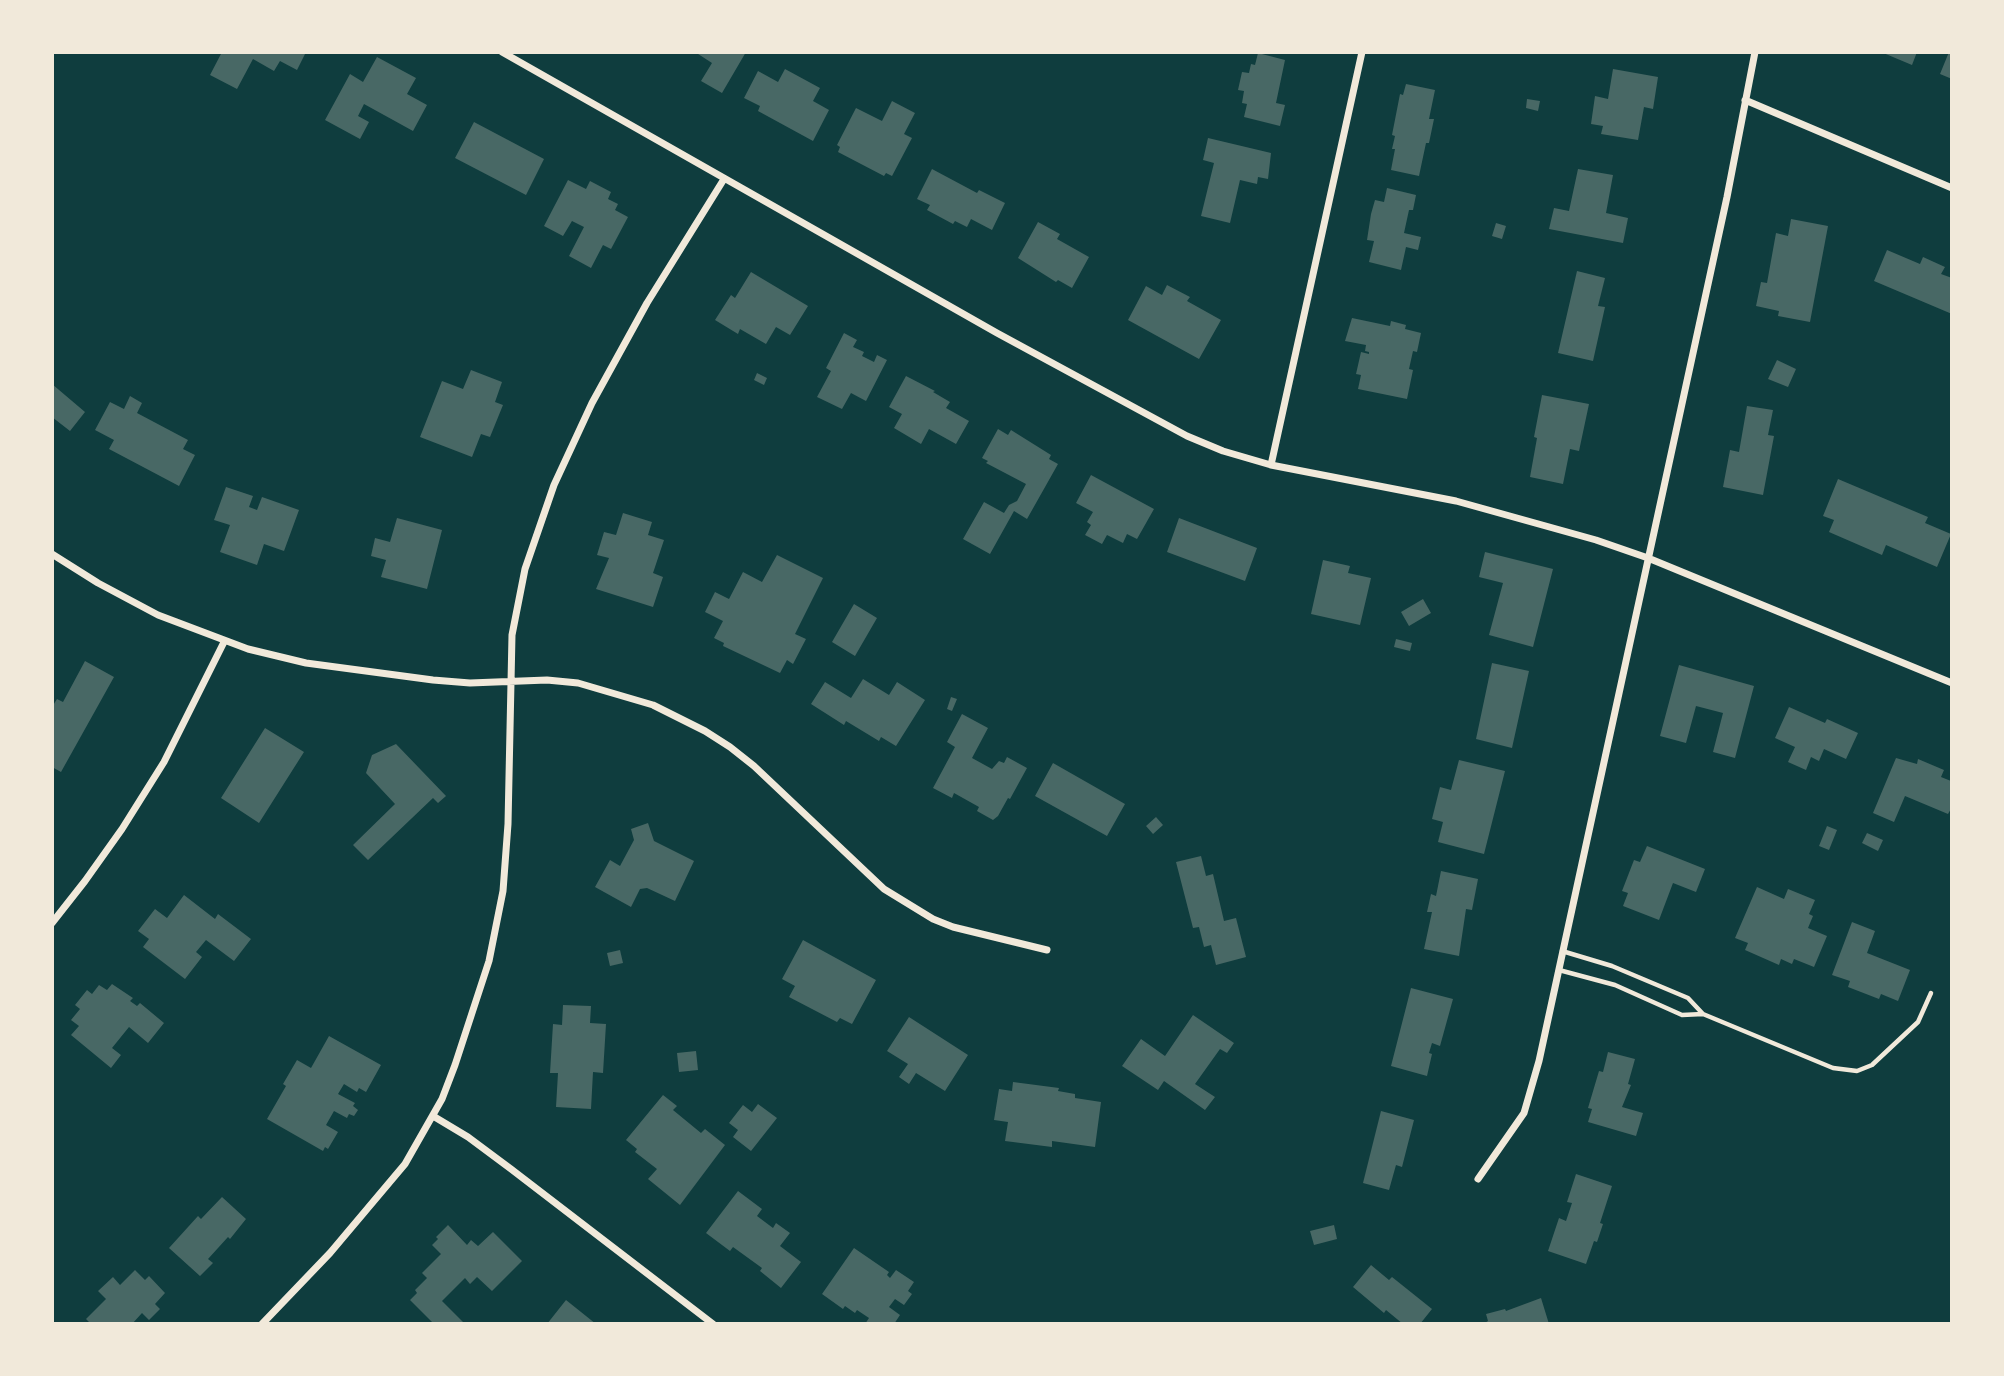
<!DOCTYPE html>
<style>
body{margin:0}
#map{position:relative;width:2004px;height:1376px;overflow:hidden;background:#0f3d3e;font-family:"Work Sans",sans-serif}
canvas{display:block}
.frame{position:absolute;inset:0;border:54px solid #f1e9da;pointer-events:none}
</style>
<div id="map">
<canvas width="2004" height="1376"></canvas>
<div class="frame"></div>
</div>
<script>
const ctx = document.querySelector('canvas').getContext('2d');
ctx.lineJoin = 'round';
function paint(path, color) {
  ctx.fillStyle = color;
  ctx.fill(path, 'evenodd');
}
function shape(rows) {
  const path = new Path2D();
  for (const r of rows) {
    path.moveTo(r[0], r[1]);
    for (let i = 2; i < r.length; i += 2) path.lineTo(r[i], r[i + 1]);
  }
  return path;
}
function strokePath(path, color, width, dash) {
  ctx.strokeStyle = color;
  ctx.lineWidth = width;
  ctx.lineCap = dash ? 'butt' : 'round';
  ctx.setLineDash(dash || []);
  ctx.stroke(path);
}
paint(shape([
 [222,52,306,52,297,70,280,61,274,71,253,59,237,89,210,75],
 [695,52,746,52,722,93,701,81,712,63],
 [1881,52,1917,52,1912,65],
 [1949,52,1952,52,1952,79,1940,74],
 [1258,53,1285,60,1276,103,1285,105,1280,126,1244,117,1247,104,1242,103,1244,91,1238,90,1242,72,1249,73,1251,64,1255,65],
 [377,57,416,78,407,94,427,105,413,131,364,104,358,116,369,122,360,139,325,120,350,74,363,82],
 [785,69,820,88,813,101,829,110,813,141,758,111,760,106,744,98,758,71,778,82],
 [1613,69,1658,77,1653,109,1644,107,1638,140,1601,134,1603,126,1591,124,1595,96,1608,99],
 [1406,84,1435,90,1429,119,1434,119,1429,143,1426,143,1419,176,1391,170,1395,149,1392,149,1395,136,1392,135,1400,94,1403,95],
 [1527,99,1540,101,1538,111,1526,108],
 [892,101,915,113,904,134,912,138,892,176,886,173,884,176,838,152,840,147,837,145,856,108,882,121],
 [474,122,544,159,526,195,455,158],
 [1208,138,1271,153,1268,179,1258,177,1257,184,1240,180,1230,223,1201,216,1214,163,1203,160],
 [932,169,977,193,979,190,1005,203,992,230,971,219,967,227,955,221,953,224,927,210,930,205,917,199],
 [1578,169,1613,175,1606,213,1628,218,1623,243,1549,229,1554,208,1569,211],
 [568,180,586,189,590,181,611,192,608,199,618,204,615,210,628,217,611,249,603,245,591,268,569,256,584,227,572,221,563,236,544,226],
 [1387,188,1416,195,1413,210,1409,210,1404,233,1421,237,1418,250,1406,247,1401,270,1369,262,1374,241,1367,240,1371,214,1375,200,1384,202],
 [1791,219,1828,226,1810,322,1778,316,1779,311,1756,306,1761,282,1767,283,1776,233,1788,236],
 [1038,222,1060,234,1057,239,1089,257,1072,288,1058,280,1056,282,1018,258],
 [1496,223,1506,226,1502,239,1492,236],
 [1887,250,1920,264,1923,257,1945,267,1941,274,1952,278,1952,314,1874,281],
 [1577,271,1605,278,1598,306,1605,307,1593,361,1558,353],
 [751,272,808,306,790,335,776,327,766,344,740,329,738,334,715,320,731,295,735,298],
 [1167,285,1190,297,1187,301,1221,320,1199,359,1128,320,1146,286,1162,295],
 [1352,318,1390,326,1391,321,1406,325,1405,329,1421,333,1417,352,1413,351,1409,369,1413,370,1407,399,1358,389,1361,375,1356,374,1361,352,1369,354,1369,352,1365,351,1366,345,1345,341],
 [844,333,857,340,853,347,864,352,862,356,874,362,877,355,887,360,866,401,851,393,842,409,817,397,831,371,826,368],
 [1777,360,1796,369,1788,387,1768,379],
 [471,370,502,382,495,402,503,405,490,437,481,434,472,457,420,437,442,381,463,389],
 [757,373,767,378,764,385,754,380],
 [906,376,935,391,933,392,950,402,946,408,969,421,956,444,929,429,921,444,894,428,902,414,889,407],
 [52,384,85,412,70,431,52,417],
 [1542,395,1589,404,1579,451,1570,449,1563,484,1530,477,1537,438,1534,437],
 [130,396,142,403,137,413,188,440,183,449,195,455,179,486,109,449,114,440,95,430,110,402,124,409],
 [1747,406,1773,410,1768,435,1774,436,1763,495,1723,487,1730,450,1739,452],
 [998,429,1008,435,1011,430,1051,455,1049,459,1058,464,1027,519,1014,511,990,554,963,539,984,502,1004,513,1009,505,1017,501,1026,484,986,463,988,461,982,458],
 [1091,475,1154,509,1137,539,1127,534,1123,543,1107,535,1102,544,1085,535,1091,525,1087,522,1093,512,1076,503],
 [1838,479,1928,517,1925,523,1951,534,1937,567,1886,545,1882,555,1829,532,1834,520,1823,516],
 [226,487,253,496,249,507,257,510,262,497,299,510,284,551,264,544,257,565,220,552,230,525,214,520],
 [623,513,652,522,648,535,664,540,653,573,663,577,653,607,596,589,609,558,597,555,604,532,616,535],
 [397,518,442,530,427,589,381,577,386,560,371,556,375,538,390,542],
 [1179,518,1257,548,1245,581,1167,552],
 [1485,552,1553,569,1533,647,1489,635,1503,583,1479,577],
 [777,555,823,578,795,634,806,639,793,664,787,660,780,673,723,646,724,643,714,638,723,621,705,612,715,592,729,599,743,572,762,582],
 [1323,560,1350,566,1348,573,1371,578,1360,625,1311,614],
 [1423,599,1431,613,1409,626,1401,612],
 [854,604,877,618,855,656,832,642],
 [1396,639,1412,643,1410,651,1394,647],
 [85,661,114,677,61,772,52,767,52,707,57,699,63,702],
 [1492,663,1529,671,1512,748,1476,739],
 [1679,665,1754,686,1735,758,1713,752,1723,713,1696,706,1686,743,1660,736],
 [863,679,889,695,897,682,925,700,896,746,881,737,879,741,846,721,844,725,811,704,825,682,851,698],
 [951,697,957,699,952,711,947,709],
 [1789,707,1825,723,1827,719,1858,733,1846,759,1824,749,1819,761,1811,757,1806,770,1788,762,1795,747,1775,738],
 [962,714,988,728,972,758,992,769,999,761,1004,763,1007,757,1027,768,1010,799,1008,798,998,816,993,820,977,811,979,807,954,793,952,798,933,788,955,747,947,742],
 [265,728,304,752,259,823,221,798],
 [396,744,446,796,438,803,433,798,368,860,353,845,395,804,366,773,372,755],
 [1896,758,1917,764,1918,759,1944,770,1941,777,1951,781,1952,784,1952,807,1948,814,1905,796,1894,822,1873,813],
 [1459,760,1505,771,1484,854,1438,842,1443,822,1432,819,1440,787,1451,790],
 [1053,763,1125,804,1107,836,1035,796],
 [1156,817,1163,825,1153,834,1146,826],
 [648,823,654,841,694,861,675,901,647,888,640,889,631,907,595,887,610,860,620,866,634,840,631,829],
 [1827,826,1837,830,1829,850,1819,846],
 [1867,833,1883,840,1878,851,1862,843],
 [1647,846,1705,869,1696,892,1673,883,1659,920,1623,906,1628,893,1622,891,1634,860,1640,862],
 [1201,856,1206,876,1213,874,1224,921,1236,918,1246,957,1216,965,1211,945,1204,947,1199,927,1193,928,1176,862],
 [1441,871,1478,879,1472,910,1466,909,1459,956,1424,949,1432,912,1427,912,1431,894,1436,896],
 [1757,887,1784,899,1788,889,1815,900,1809,914,1813,916,1808,928,1827,936,1814,967,1794,959,1792,964,1781,959,1779,965,1745,950,1748,943,1735,938],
 [184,895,215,919,218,914,251,939,234,961,206,940,196,952,202,957,185,979,143,947,149,939,138,931,155,909,167,918],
 [1852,922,1875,931,1867,953,1910,970,1898,1001,1881,994,1879,999,1848,987,1850,981,1832,975],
 [803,940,876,980,852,1024,840,1018,837,1022,789,997,795,986,782,979],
 [620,950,623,963,610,966,607,953],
 [112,984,133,998,130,1001,137,1006,140,1003,164,1023,148,1043,129,1027,112,1048,121,1055,111,1068,71,1035,79,1026,71,1020,80,1009,75,1005,87,990,92,994,99,985,107,990],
 [1411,988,1453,999,1440,1046,1432,1043,1429,1053,1432,1054,1427,1076,1391,1066],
 [563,1005,591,1006,590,1023,606,1024,603,1073,593,1072,591,1109,556,1107,558,1073,550,1073,553,1024,562,1025],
 [1193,1015,1234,1043,1227,1053,1220,1049,1195,1084,1215,1097,1205,1110,1164,1081,1158,1090,1122,1066,1141,1039,1165,1056],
 [909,1017,968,1055,945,1091,916,1073,909,1084,899,1077,908,1064,887,1051],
 [329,1036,381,1065,366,1092,359,1088,357,1092,344,1084,338,1094,355,1103,353,1106,358,1110,354,1116,349,1114,347,1118,334,1111,326,1125,338,1132,328,1149,325,1147,323,1151,267,1119,286,1086,283,1084,297,1060,311,1068],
 [696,1051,698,1070,679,1072,677,1053],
 [1608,1052,1635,1059,1628,1084,1631,1085,1622,1107,1643,1113,1636,1136,1588,1122,1592,1109,1588,1108,1599,1071,1603,1072],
 [1013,1082,1059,1088,1058,1091,1075,1094,1075,1098,1101,1102,1095,1147,1052,1141,1052,1147,1005,1141,1008,1122,994,1120,999,1089,1012,1091],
 [663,1095,677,1106,673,1110,701,1133,705,1129,725,1145,680,1205,648,1179,657,1169,635,1152,637,1149,626,1140],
 [758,1104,777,1118,751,1151,733,1137,738,1130,729,1123,743,1105,752,1112],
 [1381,1111,1414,1120,1402,1167,1396,1165,1389,1190,1363,1183],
 [1576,1174,1612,1186,1600,1223,1603,1224,1597,1242,1594,1241,1586,1264,1548,1251,1559,1218,1566,1221,1572,1203,1567,1202],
 [738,1191,762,1209,757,1216,773,1228,776,1223,790,1233,780,1246,801,1262,781,1288,760,1271,762,1268,733,1247,730,1251,706,1233],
 [222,1197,246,1219,230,1239,228,1237,208,1259,213,1263,200,1276,169,1248,198,1216,201,1219],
 [448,1225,467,1245,471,1240,478,1246,493,1232,522,1261,492,1291,477,1277,470,1284,465,1278,442,1301,463,1322,434,1324,410,1300,417,1293,415,1290,427,1278,422,1273,441,1254,432,1245,438,1239,436,1237],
 [1334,1225,1337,1239,1314,1245,1310,1231],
 [854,1248,889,1272,887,1275,890,1278,896,1270,914,1282,908,1291,912,1294,904,1305,895,1299,889,1307,900,1315,894,1324,865,1324,869,1318,857,1310,855,1313,845,1306,843,1309,822,1294],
 [1371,1265,1389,1280,1392,1277,1432,1309,1420,1324,1403,1324,1386,1310,1384,1313,1353,1287],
 [135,1270,145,1280,149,1276,165,1293,155,1304,160,1309,149,1320,142,1313,132,1324,91,1324,86,1319,106,1299,98,1291,113,1277,120,1285],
 [1541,1298,1549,1324,1483,1324,1488,1321,1486,1314,1505,1309,1506,1311],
 [566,1300,596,1324,547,1324]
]), '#486865');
strokePath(shape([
 [1559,970,1615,985,1682,1015,1703,1014,1688,998,1612,966,1562,951],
 [1703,1014,1833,1068,1857,1071,1872,1065,1918,1022,1931,993]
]), '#f1e9da', 4.5);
strokePath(shape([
 [502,52,997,333,1187,436,1223,451,1271,465,1456,501,1596,540,1648,558,1952,683],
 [1745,100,1952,188],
 [1271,465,1362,52],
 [52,554,98,583,158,615,248,649,306,663,433,680,470,683,547,680,578,683,653,705,705,731,730,747,754,766,884,889,933,919,953,927,1047,950],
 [52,923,85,881,122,829,164,762,224,642],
 [433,1116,468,1137,511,1169,713,1324],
 [1478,1179,1524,1113,1539,1061,1727,197,1755,52],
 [262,1324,330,1253,405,1164,442,1099,455,1065,489,961,503,891,508,824,512,635,525,569,554,485,592,403,647,303,724,179]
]), '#f1e9da', 7);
</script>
